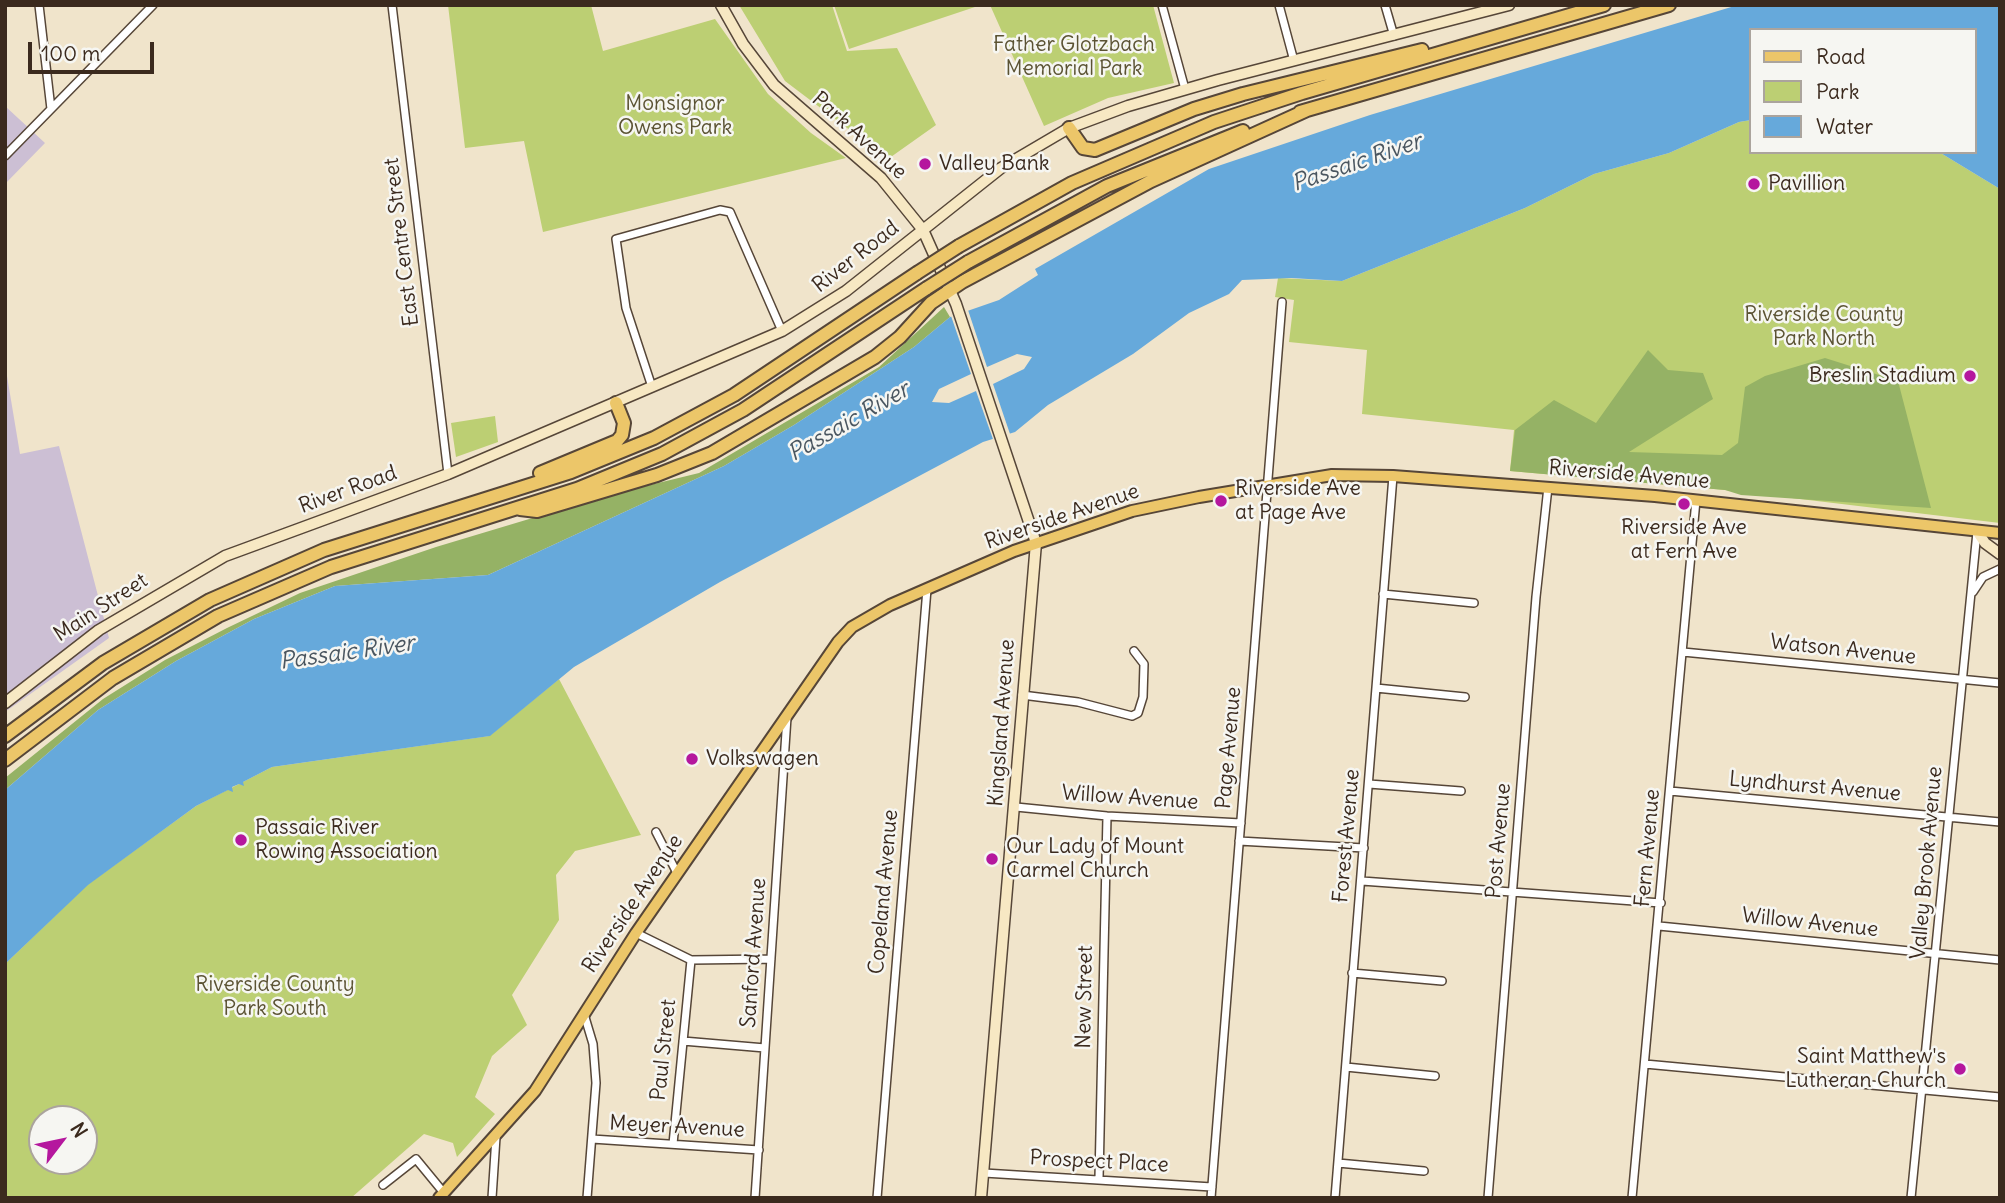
<!DOCTYPE html>
<style>
body{margin:0}
#map{position:relative;width:2005px;height:1203px;overflow:hidden;background:#f0e4cb;font-family:Delius,sans-serif}
canvas{display:block}
.frame{position:absolute;inset:0;border:7px solid #3b2a1e;pointer-events:none}
.legend{position:absolute;left:1749px;top:28px;width:228px;height:126px;box-sizing:border-box;background:#f6f6f2;border:2px solid #aba49d;margin:0;padding:9px 12px;list-style:none;font-size:21px;color:#3b2a1e}
.legend li{display:flex;align-items:center;gap:14px;height:35px}
.legend b{width:35px;border:2px solid #aba49d}
.north{position:absolute;left:28px;top:1105px;width:70px;height:70px;box-sizing:border-box;background:#f6f6f2;border:2px solid #aba49d;border-radius:50%;rotate:58deg;font-size:19px;font-weight:700;line-height:28px;text-align:center;color:#3b2a1e}
.north::after{content:'';display:block;margin:auto;width:24px;height:32px;background:#b5179e;clip-path:polygon(50% 0,100% 100%,50% 72%,0 100%)}
.scale{position:absolute;left:28px;top:42px;width:126px;height:32px;box-sizing:border-box;border:4px solid #3b2a1e;border-top:0;padding-left:9px;font-size:21px;line-height:24px;white-space:nowrap;color:#3b2a1e;-webkit-text-stroke:5px #f6f6f2;paint-order:stroke}
</style>
<div id="map">
<canvas width="2005" height="1203"></canvas>
<div class="frame"></div>
<ul class="legend">
<li><b style="height:9px;background:#ecc669"></b>Road</li>
<li><b style="height:19px;background:#bccf73"></b>Park</li>
<li><b style="height:19px;background:#66a9db"></b>Water</li>
</ul>
<div class="north">N</div>
<div class="scale">100 m</div>
</div>
<script>
const ctx = document.querySelector('canvas').getContext('2d');
ctx.lineJoin = 'round';
function paint(path, color) {
  ctx.fillStyle = color;
  ctx.fill(path, 'evenodd');
}
function shape(rows) {
  const path = new Path2D();
  for (const r of rows) {
    path.moveTo(r[0], r[1]);
    for (let i = 2; i < r.length; i += 2) path.lineTo(r[i], r[i + 1]);
  }
  return path;
}
function strokePath(path, color, width, dash) {
  ctx.strokeStyle = color;
  ctx.lineWidth = width;
  ctx.lineCap = dash ? 'butt' : 'round';
  ctx.setLineDash(dash || []);
  ctx.stroke(path);
}
function write(font, color, halo, rows, align = 'center') {
  ctx.font = font + ' Delius,sans-serif';
  ctx.lineWidth = 5;
  ctx.setLineDash([]);
  ctx.textBaseline = 'middle';
  ctx.strokeStyle = halo;
  ctx.fillStyle = color;
  for (const [text, x, y, turn = 0] of rows) {
    ctx.save();
    ctx.translate(x, y);
    ctx.rotate((+turn || 0) * Math.PI / 180);
    ctx.textAlign = isNaN(turn) ? turn : align;
    if (halo) ctx.strokeText(text, 0, 0);
    ctx.fillText(text, 0, 0);
    ctx.restore();
  }
}
paint(shape([
 [5,106,45,143,5,184],
 [5,364,20,454,59,446,109,638,5,712]
]), '#ccbfd4');
paint(shape([
 [448,5,591,5,603,51,715,19,768,94,811,133,846,158,543,232,524,141,465,148],
 [739,5,832,5,847,51,897,48,936,125,888,159,785,81],
 [834,5,981,5,849,49],
 [990,5,1153,5,1174,83,1108,98,1044,126],
 [1751,120,1751,152,1939,152,2000,189,2000,523,1725,490,1510,471,1514,430,1362,414,1367,350,1289,342,1294,300,1275,297,1278,278,1342,281,1525,208,1594,174,1669,153,1739,122],
 [495,416,498,442,456,457,451,423],
 [559,679,641,835,575,851,556,875,559,920,512,995,527,1025,492,1056,475,1097,495,1114,457,1157,453,1143,424,1134,351,1198,5,1198,5,964,87,885,196,806,272,767,489,736],
 [42,1119,84,1119,84,1161,42,1161]
]), '#bccf73');
paint(shape([
 [944,307,950,317,914,347,794,425,724,466,488,575,335,586,254,619,176,661,98,710,5,790,5,778,103,699,165,660,227,628,300,593,436,547,609,495,699,473,879,367],
 [1648,350,1668,370,1703,373,1713,399,1629,452,1722,455,1738,443,1745,387,1765,376,1825,358,1898,381,1931,508,1741,495,1725,490,1510,471,1515,430,1554,400,1596,423]
]), '#95b265');
paint(shape([
 [1738,5,2000,5,2000,189,1939,152,1975,152,1975,30,1751,30,1751,120,1739,122,1669,153,1594,174,1525,208,1342,281,1291,278,1242,280,1229,294,1189,313,1133,354,1048,405,1015,432,983,442,720,582,574,667,490,736,272,767,243,782,244,786,239,784,232,787,233,792,228,790,196,806,88,885,5,964,5,790,98,710,176,661,254,619,335,586,488,575,724,466,794,425,914,347,950,317,999,300,1038,275,1035,269,1209,169,1370,115]
]), '#66a9db');
paint(shape([
 [967,307,987,367,1017,354,1032,357,1024,369,993,384,1011,437,994,442,976,391,949,403,932,402,939,389,971,374,950,313]
]), '#f0e4cb');
const street = shape([
 [39,5,51,109],
 [392,5,448,474],
 [1162,5,1185,89],
 [1279,5,1294,61],
 [1385,5,1394,36],
 [5,156,153,5],
 [652,387,626,308,616,239,720,210,730,212,782,331],
 [1973,592,1983,577,2000,569],
 [1383,594,1474,603],
 [1683,652,2000,683],
 [1376,688,1465,697],
 [1022,695,1078,702,1132,716,1138,713,1143,697,1144,664,1134,651],
 [1369,784,1461,791],
 [1670,791,2000,822],
 [1016,807,1107,816,1241,823],
 [656,832,677,873],
 [1239,841,1364,848],
 [1362,881,1661,903],
 [1659,926,2000,960],
 [636,933,691,960,771,959],
 [1352,973,1442,981],
 [584,1014,593,1044,596,1083,587,1198],
 [683,1041,765,1048],
 [1645,1064,2000,1097],
 [1346,1067,1435,1076],
 [592,1139,759,1150],
 [673,1144,691,960],
 [1338,1163,1424,1171],
 [984,1173,1212,1187],
 [1099,1178,1107,816],
 [383,1185,416,1159,444,1193],
 [492,1198,496,1137],
 [755,1198,787,717],
 [877,1198,927,589],
 [1211,1198,1282,302],
 [1335,1198,1393,476],
 [1488,1198,1536,597,1548,487],
 [1632,1198,1696,500],
 [1911,1198,1977,532]
]);
const secondary = shape([
 [721,5,743,44,774,85,881,178,923,230,956,304,1036,543,981,1198],
 [1977,531,1985,543,2000,554],
 [5,703,99,630,225,556,448,474,782,331,846,291,1001,168,1069,128,1128,106,1218,80,1509,5]
]);
const primary = shape([
 [439,1198,535,1091,636,933,838,642,852,627,890,605,1014,551,1132,511,1199,497,1332,475,1393,476,1655,496,2000,533]
]);
const highway = shape([
 [1300,112,1669,5],
 [1069,128,1083,148,1095,150,1194,109,1243,94,1422,50],
 [959,246,1072,183,1214,122,1302,93,1604,5],
 [968,262,1107,186,1243,131],
 [540,473,617,441,622,435,624,423,616,403],
 [520,509,537,511,657,475,712,453,875,357,900,337,931,303,962,282,1151,181,1307,110],
 [5,736,103,663,210,600,324,550,571,472,654,438,734,395,917,273],
 [5,760,113,678,218,616,331,567,577,489,662,454,743,410,927,288]
]);
strokePath(street, '#564638', 10);
strokePath(secondary, '#564638', 13);
strokePath(primary, '#564638', 14);
strokePath(highway, '#564638', 16);
strokePath(street, '#fff', 7);
strokePath(secondary, '#f7e8c3', 10);
strokePath(primary, '#ecc669', 10);
strokePath(highway, '#ecc669', 12);
const highwayBridge = shape([
 [917,273,959,246],
 [927,288,968,262]
]);
strokePath(highwayBridge, '#564638', 16, []);
strokePath(highwayBridge, '#ecc669', 12);
for (const [x, y, r, color] of [
 [925,164,7,"#b5179e"],
 [1754,184,7,"#b5179e"],
 [1970,376,7,"#b5179e"],
 [1221,501,7,"#b5179e"],
 [1684,504,7,"#b5179e"],
 [692,759,7,"#b5179e"],
 [241,840,7,"#b5179e"],
 [992,859,7,"#b5179e"],
 [1960,1069,7,"#b5179e"]
]) {
  const dot = new Path2D();
  dot.arc(x, y, r, 0, 2 * Math.PI);
  ctx.fillStyle = color;
  ctx.fill(dot);
  strokePath(dot, '#f6f6f2', 2.5);
}
write('21px', '#5b5333', '#f6f6f2', [
 ["Father Glotzbach",1074,45],
 ["Memorial Park",1074,69],
 ["Monsignor",675,104],
 ["Owens Park",675,128],
 ["Riverside County",1824,315],
 ["Park North",1824,339],
 ["Riverside County",275,985],
 ["Park South",275,1009]
]);
write('21px', '#3b2a1e', '#f6f6f2', [
 ["Park Avenue",859,136,42],
 ["East Centre Street",402,242,-97],
 ["River Road",856,257,-38],
 ["Riverside Avenue",1629,475,5],
 ["River Road",348,490,-20],
 ["Riverside Avenue",1062,517,-19],
 ["Main Street",101,608,-33],
 ["Watson Avenue",1843,650,6],
 ["Kingsland Avenue",1002,723,-86],
 ["Page Avenue",1229,748,-85],
 ["Lyndhurst Avenue",1815,787,5],
 ["Willow Avenue",1130,798,4],
 ["Forest Avenue",1347,836,-85],
 ["Post Avenue",1499,841,-85],
 ["Fern Avenue",1648,848,-85],
 ["Valley Brook Avenue",1927,863,-85],
 ["Copeland Avenue",884,892,-85],
 ["Riverside Avenue",633,904,-56],
 ["Willow Avenue",1810,923,6],
 ["Sanford Avenue",754,953,-86],
 ["New Street",1085,997,-89],
 ["Paul Street",664,1050,-84],
 ["Meyer Avenue",677,1127,3],
 ["Prospect Place",1099,1162,3]
]);
write('21px', '#3b2a1e', '#f6f6f2', [
 ["Valley Bank",939,164],
 ["Pavillion",1768,184],
 ["Breslin Stadium",1956,376,"right"],
 ["Riverside Ave",1235,489],
 ["at Page Ave",1235,513],
 ["Riverside Ave",1684,528,"center"],
 ["at Fern Ave",1684,552,"center"],
 ["Volkswagen",706,759],
 ["Passaic River",255,828],
 ["Rowing Association",255,852],
 ["Our Lady of Mount",1006,847],
 ["Carmel Church",1006,871],
 ["Saint Matthew's",1946,1057,"right"],
 ["Lutheran Church",1946,1081,"right"]
], 'left');
write('italic 23px', '#4a5660', '#f6f6f2', [
 ["Passaic River",1357,163,-19],
 ["Passaic River",849,422,-30],
 ["Passaic River",347,653,-8]
]);
</script>
